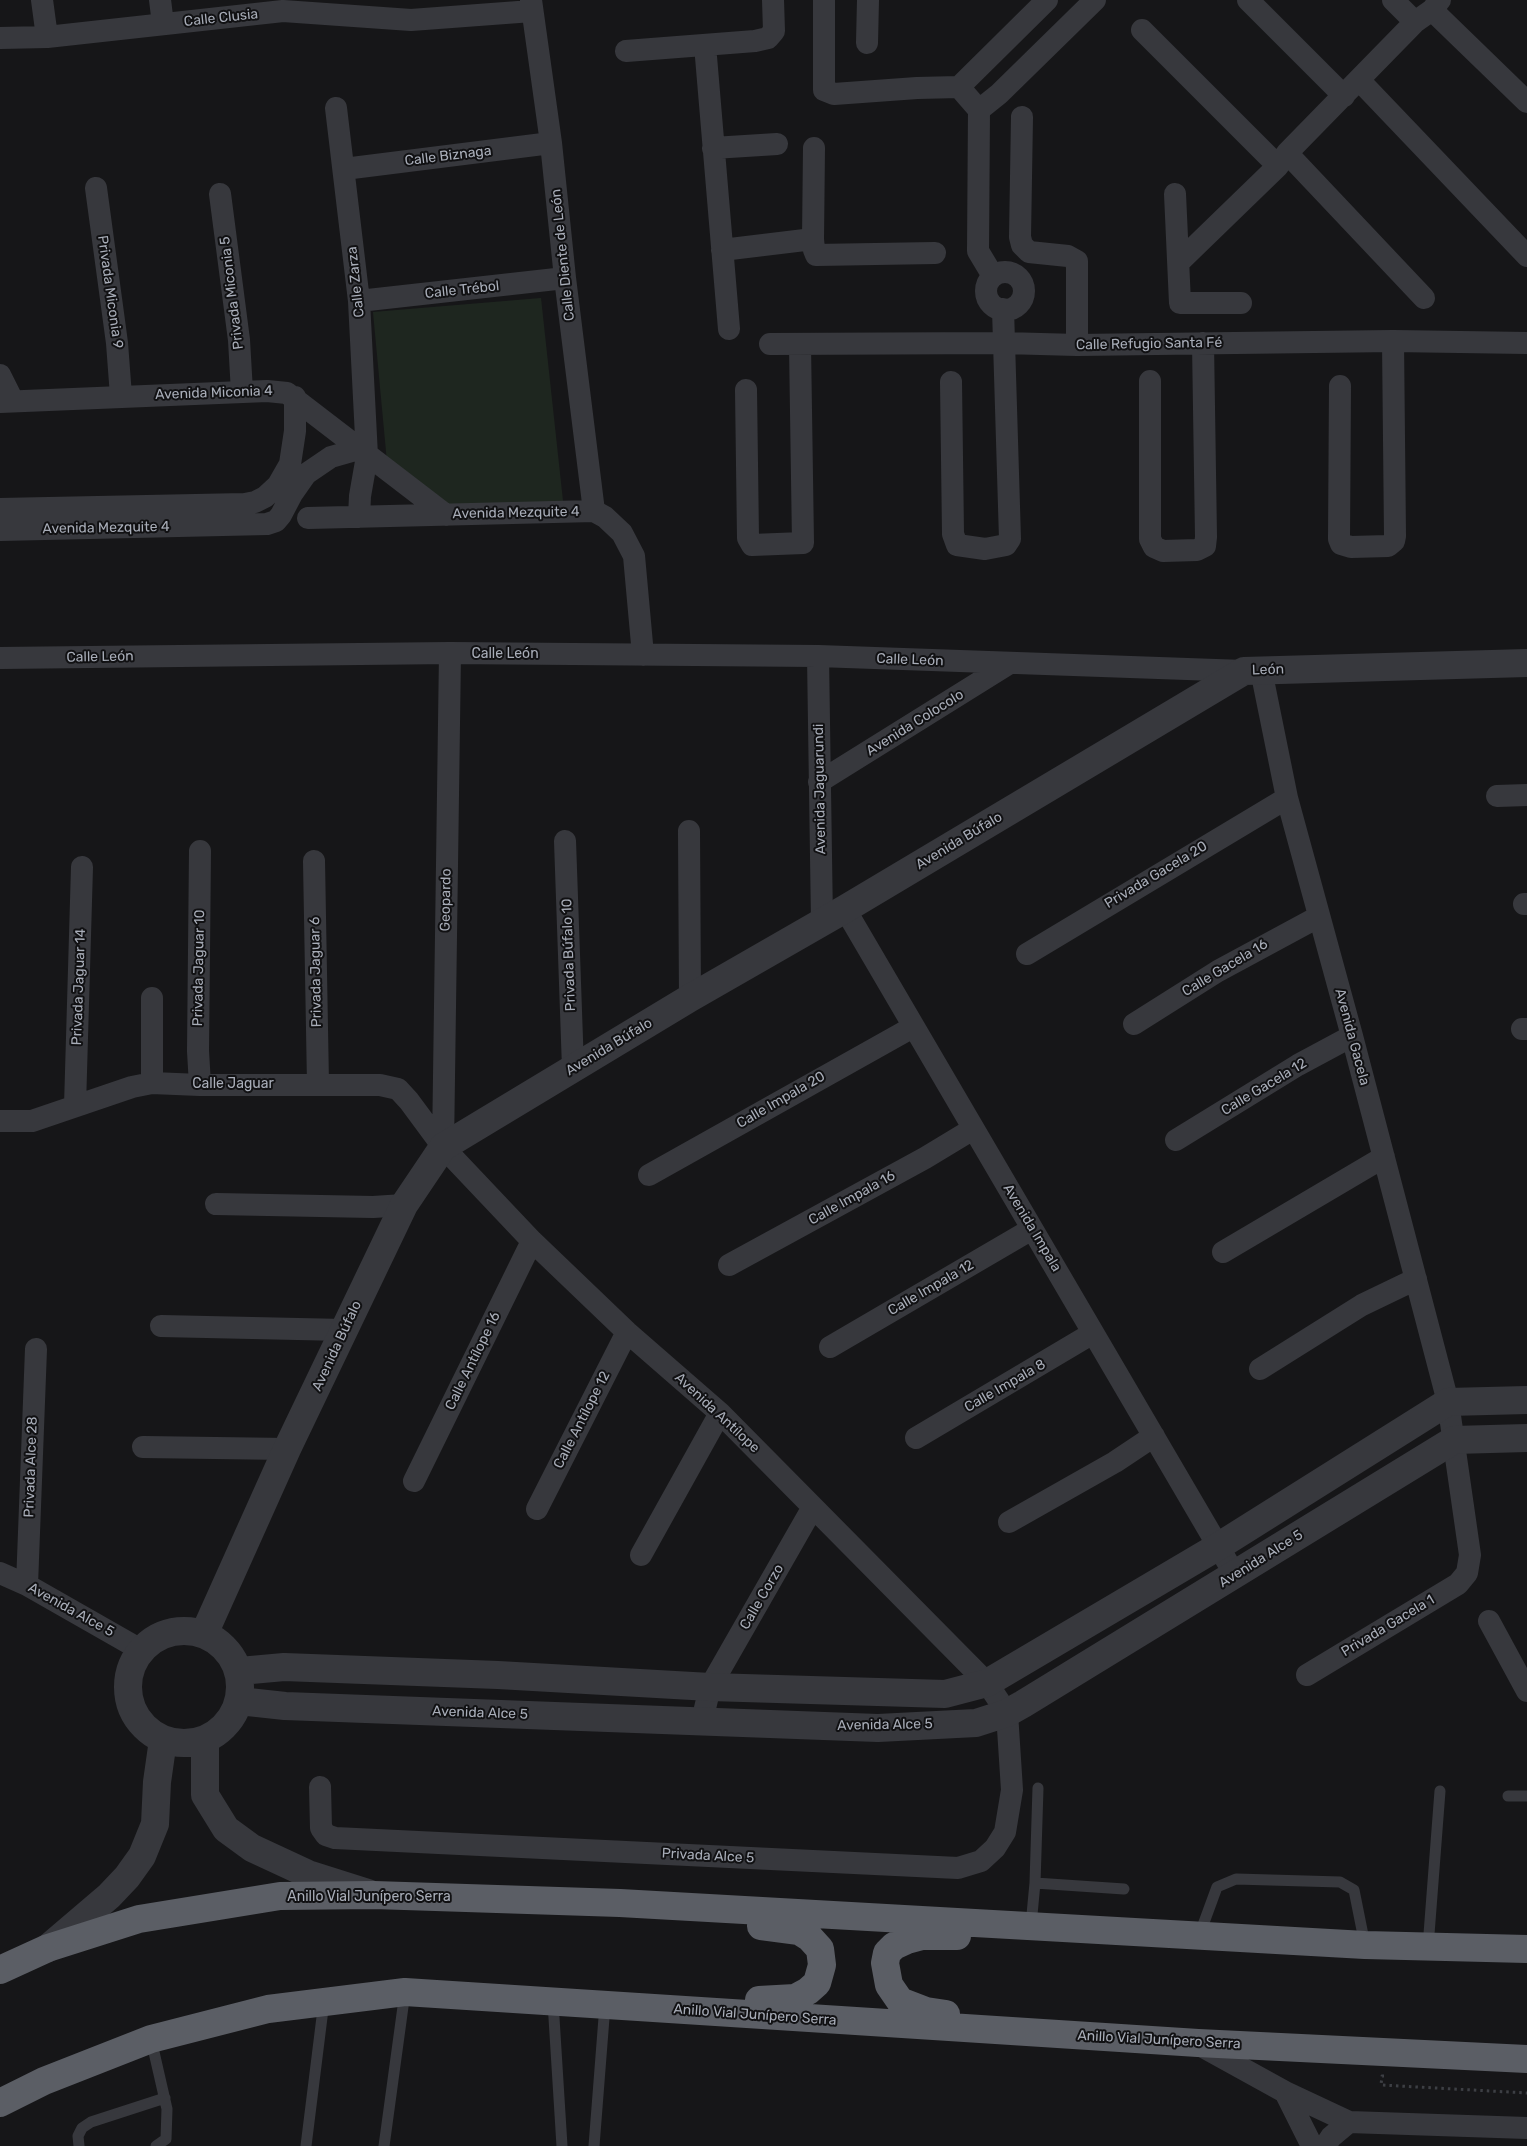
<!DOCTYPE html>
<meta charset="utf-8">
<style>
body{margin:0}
canvas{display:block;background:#161618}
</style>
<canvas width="1527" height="2146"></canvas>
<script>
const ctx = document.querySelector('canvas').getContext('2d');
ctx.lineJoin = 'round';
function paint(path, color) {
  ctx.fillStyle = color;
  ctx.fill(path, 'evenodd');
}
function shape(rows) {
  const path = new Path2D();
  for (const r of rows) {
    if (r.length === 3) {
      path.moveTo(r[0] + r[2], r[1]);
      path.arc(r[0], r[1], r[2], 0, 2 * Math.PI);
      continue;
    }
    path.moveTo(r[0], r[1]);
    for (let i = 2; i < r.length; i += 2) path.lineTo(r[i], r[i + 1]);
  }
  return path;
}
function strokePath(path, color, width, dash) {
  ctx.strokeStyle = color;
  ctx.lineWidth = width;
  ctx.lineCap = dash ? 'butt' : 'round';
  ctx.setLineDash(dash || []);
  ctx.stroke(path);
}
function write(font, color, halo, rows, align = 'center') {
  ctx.font = font + ' Rubik,sans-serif';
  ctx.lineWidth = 4;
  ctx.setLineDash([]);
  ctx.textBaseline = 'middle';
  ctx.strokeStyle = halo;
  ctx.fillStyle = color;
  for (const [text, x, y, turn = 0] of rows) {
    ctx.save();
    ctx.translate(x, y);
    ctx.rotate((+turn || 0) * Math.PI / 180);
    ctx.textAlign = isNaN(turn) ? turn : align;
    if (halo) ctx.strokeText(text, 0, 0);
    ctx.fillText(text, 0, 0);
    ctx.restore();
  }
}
paint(shape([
 [541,298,563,501,452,511,387,462,373,312]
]), '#1e261f');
strokePath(shape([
 [1384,2076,1382,2076,1381,2085,1527,2093]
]), '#3d3f44', 3, [2.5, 4]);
strokePath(shape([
 [1508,1796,1527,1796],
 [1035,1883,1124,1889],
 [1031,1925,1035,1883,1038,1788],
 [1199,1936,1217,1887,1236,1879,1340,1882,1354,1890,1365,1945],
 [1428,1947,1440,1791],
 [553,2002,562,2146],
 [151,2039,167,2109,166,2139,156,2146],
 [79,2146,78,2136,82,2128,91,2122,165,2098],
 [306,2146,324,2001],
 [384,2146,405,1992],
 [594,2146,605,2005]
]), '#37383d', 11);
strokePath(shape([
 [42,0,47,37],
 [160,0,163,24],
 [531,0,551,143,565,278,594,511],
 [824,0,824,90,834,94,917,88,959,87,1047,0],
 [1248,0,1344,96],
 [1393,0,1415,22],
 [1440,0,1432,10,1527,102],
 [1142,30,1278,166],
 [0,38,47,37,283,11,411,20,532,11],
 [867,43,868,0],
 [705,45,729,329],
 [626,51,755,41,768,38,774,31,773,0],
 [1360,81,1527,256],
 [959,87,979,110,978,251,993,276],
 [336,108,359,301,367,456,360,496,359,517],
 [979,110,999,94,1095,0],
 [1022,117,1020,237,1022,245,1029,252,1068,256,1077,261,1077,345],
 [713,148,777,144],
 [814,148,813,239,814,250,816,255,935,253],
 [1287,153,1424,298],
 [344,169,551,143],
 [96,188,117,343,121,396],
 [220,194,239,340,242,392],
 [1175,194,1180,303,1241,303],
 [722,250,813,239],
 [1179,262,1278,166,1287,153,1415,22,1432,10],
 [1005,291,19],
 [359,301,565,278],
 [770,344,1004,343,1077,345,1393,341,1527,343],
 [0,375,13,401],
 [1150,381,1150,539,1154,547,1163,551,1197,550,1205,546,1206,537,1203,343],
 [951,382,953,534,957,545,985,549,1006,545,1010,539,1003,309],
 [1340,386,1339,539,1341,544,1351,547,1388,546,1394,541,1395,536,1393,341],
 [746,390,748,538,752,545,803,543,800,345],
 [0,402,267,391,287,393,446,515],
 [0,509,245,504,255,502,265,497,278,485,290,464,295,431,295,397],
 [308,518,594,511,605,517,622,533,634,556,643,655],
 [0,530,267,524,276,521,281,515,292,494,306,474,331,457,359,449],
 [818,656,822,922],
 [0,658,450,653,818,656,1244,671],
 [1261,670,1287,798,1352,1036,1448,1402,1470,1555,1467,1573,1458,1584,1307,1675],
 [819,782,1010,663],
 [1497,796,1527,795],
 [689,831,690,998],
 [565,841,573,1068],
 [314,861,318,1084],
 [1524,904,1527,904],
 [845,909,1235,1575],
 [1027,954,1287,798],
 [1134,1024,1218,971,1318,917],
 [1522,1029,1527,1029],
 [152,1083,152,998],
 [200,1085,198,1051,200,851],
 [75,1106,82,867],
 [0,1121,32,1121,132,1087,152,1083,200,1085,380,1085,398,1089,409,1101,443,1147,532,1241,627,1332,720,1413,987,1683,1007,1713,1012,1790,1005,1832,995,1848,981,1861,958,1868,335,1838,326,1835,321,1828,320,1787],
 [1176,1140,1298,1065,1352,1036],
 [443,1147,450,653],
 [649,1175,913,1027],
 [216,1204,373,1207,404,1205],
 [1223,1252,1384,1157],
 [729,1265,925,1158,973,1129],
 [161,1326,344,1330],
 [830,1347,1032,1229],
 [1260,1369,1362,1305,1416,1279],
 [916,1438,1093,1333],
 [143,1447,287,1449],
 [414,1481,532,1241],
 [537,1509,627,1332],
 [1009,1522,1115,1462,1154,1436],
 [641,1555,720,1413],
 [0,1573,27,1585,141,1650],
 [27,1585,36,1349],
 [1489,1621,1527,1691],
 [702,1721,710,1687,813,1507],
 [1198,2044,1285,2092,1312,2146],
 [1285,2092,1349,2122,1527,2128],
 [1325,2146,1331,2137,1349,2122]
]), '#37383d', 22);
strokePath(shape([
 [184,1687,56],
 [204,1634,287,1449,404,1205,443,1147,690,998,845,909,1244,671,1527,663],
 [240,1671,284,1667,498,1675,710,1687,945,1694,987,1683,1219,1546,1448,1402,1527,1400],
 [239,1701,285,1706,878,1728,976,1723,1007,1713,1023,1704,1454,1440,1527,1438],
 [205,1740,205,1795,226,1829,252,1848,308,1874,368,1893],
 [48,1948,109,1896,127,1877,142,1856,155,1824,157,1782,163,1740]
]), '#37383d', 28);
strokePath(shape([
 [0,1970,48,1948,139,1919,280,1896,374,1895,620,1903,1365,1945,1527,1949],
 [759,2000,795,1998,808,1991,817,1983,822,1965,820,1949,810,1938,799,1931,761,1926],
 [946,2014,926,2011,900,2001,889,1985,885,1963,887,1953,894,1946,907,1940,922,1936,957,1936],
 [0,2103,44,2081,151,2039,268,2009,405,1992,1198,2043,1527,2059]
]), '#5b5e65', 28);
write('14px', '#a8adb8', '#111113', [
 ["Calle Clusia",221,18,-6],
 ["Calle Biznaga",448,156,-7],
 ["Calle Diente de León",563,255,-96],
 ["Calle Zarza",356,282,-96],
 ["Calle Trébol",462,290,-6],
 ["Privada Miconia 9",110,292,82],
 ["Privada Miconia 5",232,293,-97],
 ["Calle Refugio Santa Fé",1149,344,-1],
 ["Avenida Miconia 4",214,393,-2],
 ["Avenida Mezquite 4",516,513,-1],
 ["Avenida Mezquite 4",106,528,-1],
 ["Calle León",505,654],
 ["Calle León",100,657,-1],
 ["Calle León",910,660,2],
 ["León",1268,670,-2],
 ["Avenida Colocolo",915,723,-32],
 ["Avenida Jaguarundi",820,789,-91],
 ["Avenida Búfalo",959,841,-31],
 ["Privada Gacela 20",1156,875,-31],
 ["Geopardo",446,900,-89],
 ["Privada Búfalo 10",569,955,-92],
 ["Privada Jaguar 10",199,968,-89],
 ["Calle Gacela 16",1225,968,-31],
 ["Privada Jaguar 6",316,972,-91],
 ["Privada Jaguar 14",79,987,-88],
 ["Avenida Gacela",1352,1037,75],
 ["Avenida Búfalo",609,1047,-31],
 ["Calle Jaguar",233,1084],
 ["Calle Gacela 12",1264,1087,-31],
 ["Calle Impala 20",781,1100,-30],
 ["Calle Impala 16",852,1198,-29],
 ["Avenida Impala",1032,1228,59],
 ["Calle Impala 12",931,1288,-30],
 ["Avenida Búfalo",337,1346,-65],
 ["Calle Antílope 16",473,1361,-64],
 ["Calle Impala 8",1005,1386,-30],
 ["Avenida Antílope",717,1413,43],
 ["Calle Antílope 12",582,1420,-63],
 ["Privada Alce 28",31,1467,-88],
 ["Avenida Alce 5",1261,1559,-32],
 ["Calle Corzo",762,1597,-60],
 ["Avenida Alce 5",71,1610,29],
 ["Privada Gacela 1",1388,1626,-31],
 ["Avenida Alce 5",480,1713,2],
 ["Avenida Alce 5",885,1725,-1],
 ["Privada Alce 5",708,1856,3],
 ["Anillo Vial Junípero Serra",369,1897],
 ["Anillo Vial Junípero Serra",755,2015,4],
 ["Anillo Vial Junípero Serra",1159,2040,3]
]);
</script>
